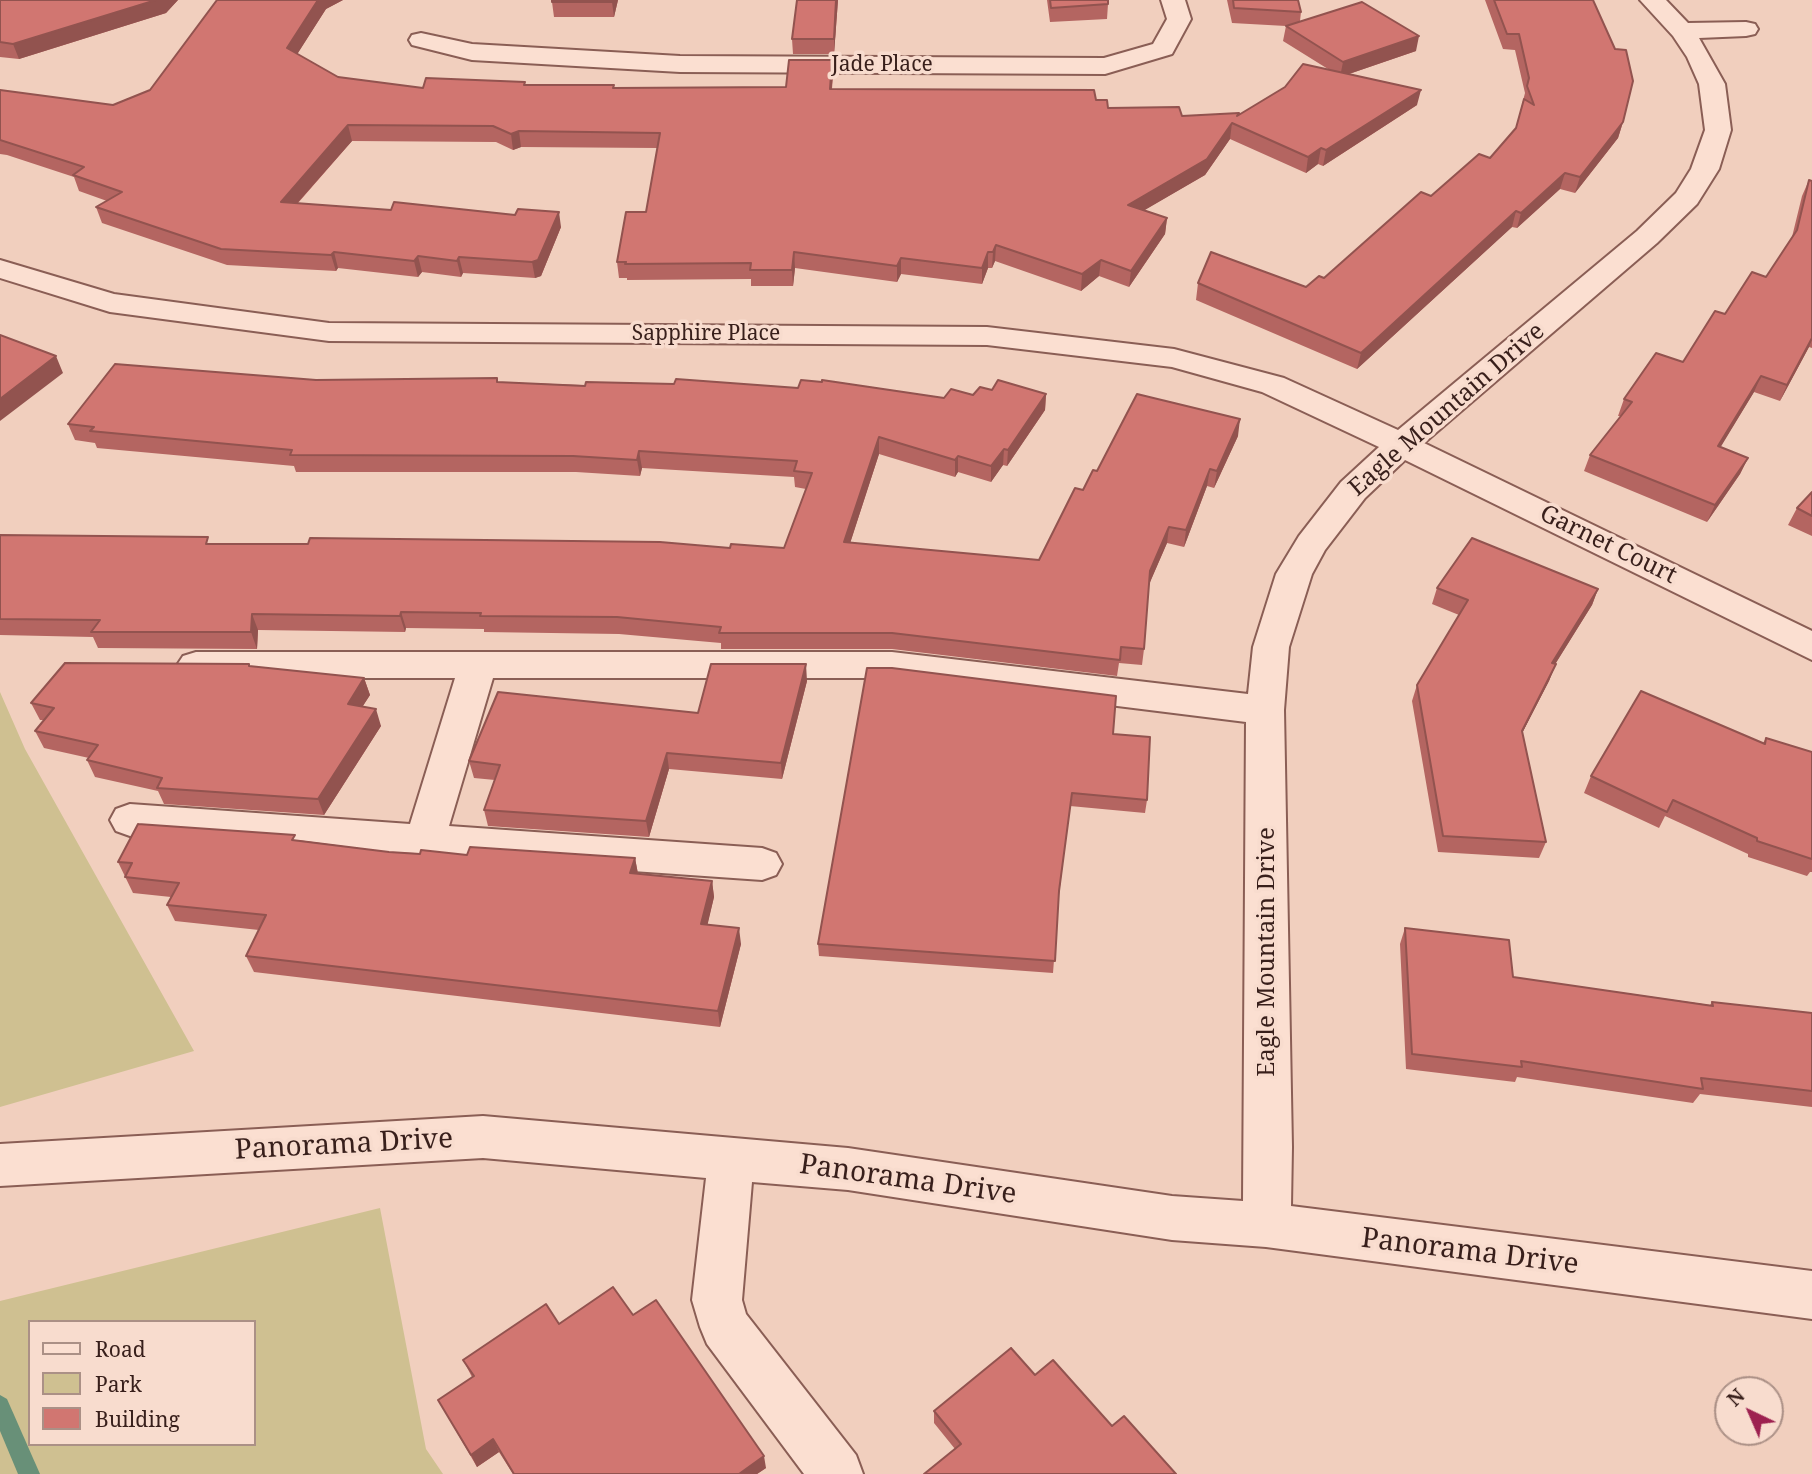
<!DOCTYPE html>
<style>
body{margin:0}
#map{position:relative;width:1812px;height:1474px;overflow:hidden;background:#f1cfbe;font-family:"Noto Serif",serif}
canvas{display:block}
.legend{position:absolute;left:28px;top:1320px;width:228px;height:126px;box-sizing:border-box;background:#f8dcce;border:2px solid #ab9086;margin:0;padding:9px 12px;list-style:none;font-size:21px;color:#381f1b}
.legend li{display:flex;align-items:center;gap:14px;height:35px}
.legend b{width:35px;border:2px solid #ab9086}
.north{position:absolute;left:1714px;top:1376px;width:70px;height:70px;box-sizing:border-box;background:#f8dcce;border:2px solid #ab9086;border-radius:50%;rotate:316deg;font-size:19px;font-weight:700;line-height:28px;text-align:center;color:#381f1b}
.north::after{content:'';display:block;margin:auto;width:24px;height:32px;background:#9d2150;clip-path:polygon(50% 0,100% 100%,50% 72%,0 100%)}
</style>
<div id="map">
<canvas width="1812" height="1474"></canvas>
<ul class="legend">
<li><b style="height:9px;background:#fbdfd1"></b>Road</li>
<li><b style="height:19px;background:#cfc091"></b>Park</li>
<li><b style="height:19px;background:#d17671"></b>Building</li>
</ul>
<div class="north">N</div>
</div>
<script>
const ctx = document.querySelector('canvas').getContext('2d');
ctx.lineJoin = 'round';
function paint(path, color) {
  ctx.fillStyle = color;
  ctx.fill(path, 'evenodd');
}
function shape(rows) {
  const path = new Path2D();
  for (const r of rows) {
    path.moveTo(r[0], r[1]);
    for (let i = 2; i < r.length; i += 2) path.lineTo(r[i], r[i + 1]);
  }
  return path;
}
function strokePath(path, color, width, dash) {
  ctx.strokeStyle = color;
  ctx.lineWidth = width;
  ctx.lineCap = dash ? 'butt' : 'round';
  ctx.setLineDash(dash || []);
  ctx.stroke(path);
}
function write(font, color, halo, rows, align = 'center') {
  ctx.font = font + ' "Noto Serif",serif';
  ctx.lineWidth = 7;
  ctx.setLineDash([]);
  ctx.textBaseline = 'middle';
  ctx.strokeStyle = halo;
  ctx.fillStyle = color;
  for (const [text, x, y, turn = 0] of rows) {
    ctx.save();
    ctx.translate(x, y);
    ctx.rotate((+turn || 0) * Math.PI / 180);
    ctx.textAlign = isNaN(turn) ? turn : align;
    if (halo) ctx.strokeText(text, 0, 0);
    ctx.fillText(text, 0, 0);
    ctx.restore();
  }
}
paint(shape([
 [0,692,25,749,194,1051,0,1107],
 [380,1208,426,1449,443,1474,0,1474,0,1301],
 [30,1322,254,1322,254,1444,30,1444]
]), '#cfc091');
paint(shape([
 [0,1395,7,1399,40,1474,18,1474,0,1431,0,1395]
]), '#689078');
const minor = shape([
 [1161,0,1185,0,1191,19,1172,54,1105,74,680,72,472,60,412,45,409,40,412,35,421,33,472,44,680,56,1104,58,1153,44,1167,19,1161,0],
 [1640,0,1666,0,1688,23,1746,22,1755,24,1758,29,1755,34,1746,36,1699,38,1725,84,1731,130,1719,169,1697,204,1657,243,1424,443,1812,631,1812,660,1405,460,1365,498,1325,550,1312,574,1289,647,1284,710,1292,1147,1291,1206,1812,1271,1812,1319,1266,1247,1172,1240,848,1190,752,1182,742,1300,746,1314,856,1455,863,1474,804,1474,707,1344,700,1327,692,1300,706,1178,483,1158,0,1186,0,1144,483,1116,848,1148,1172,1196,1243,1201,1246,722,892,678,493,678,449,826,762,848,776,853,782,864,776,875,762,880,130,836,116,831,110,820,116,809,130,804,410,824,455,678,196,678,183,674,177,665,183,656,196,652,892,652,1248,694,1253,647,1276,574,1299,536,1341,482,1379,447,1262,392,1172,367,987,345,329,341,110,312,0,278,0,260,114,294,329,323,987,327,1174,349,1284,378,1398,430,1637,231,1676,193,1691,169,1705,130,1699,84,1687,57,1673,36,1640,0]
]);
strokePath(minor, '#8a5e55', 4);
paint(minor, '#fbdfd1');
paint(shape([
 [0,0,178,0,166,13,19,59,0,57],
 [217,0,343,0,326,9,297,54,338,77,423,88,525,85,614,85,614,88,786,87,833,75,832,89,1096,100,1108,108,1182,116,1239,115,1328,69,1283,41,1286,26,1232,23,1227,0,1298,0,1301,12,1300,21,1416,51,1349,74,1417,105,1323,166,1318,164,1306,173,1230,139,1205,175,1144,210,1167,218,1165,234,1129,287,1099,276,1081,291,995,261,992,268,988,268,982,284,901,274,897,282,795,268,793,286,751,286,751,279,627,280,627,278,619,278,617,262,646,212,657,148,521,147,513,150,496,142,352,141,298,203,561,227,541,276,535,278,463,273,461,277,422,272,418,277,338,268,336,271,227,265,102,223,96,207,107,201,79,191,74,177,7,155,0,154,0,90,113,105,150,90],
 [618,0,614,17,554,17,552,2],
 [797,0,838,0,834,54,793,54,792,39],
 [1047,0,1108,0,1108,4,1107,19,1050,22],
 [1485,0,1593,0,1623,122,1618,138,1575,193,1560,189,1517,228,1512,227,1357,369,1196,300,1198,283,1306,287,1324,278,1431,196,1490,158,1516,128,1525,93,1515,50,1503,49],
 [1809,180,1812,181,1812,348,1809,347,1780,401,1754,392,1720,447,1748,458,1740,474,1707,522,1584,471,1590,455,1621,416,1618,416,1624,399,1683,362,1725,314,1766,277,1792,237,1802,196],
 [497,378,498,382,944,398,973,395,992,390,1046,394,1045,410,1007,466,1003,465,991,482,958,472,955,477,879,454,850,543,1039,560,1097,471,1238,436,1214,488,1207,486,1184,547,1167,543,1149,584,1144,649,1142,665,1119,663,1117,676,892,649,721,649,721,643,619,634,484,632,484,629,406,628,405,632,258,630,257,649,98,648,93,637,0,635,0,535,211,544,784,548,806,489,795,487,794,477,642,468,640,476,576,472,296,472,294,466,97,448,95,443,75,440,68,424,316,380],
 [1812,492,1812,536,1788,525,1797,508],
 [1437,588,1598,589,1592,605,1555,664,1549,681,1522,733,1546,842,1539,858,1438,852,1412,701,1417,685,1459,615,1432,604],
 [249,664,250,666,364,678,370,695,362,707,381,726,324,815,164,804,158,791,95,777,87,760,89,758,44,748,35,731,44,720,40,720,31,703],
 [807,681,782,779,669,769,649,837,488,826,484,810,495,780,474,778,469,761,698,713],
 [1113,734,1147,800,1145,813,1070,806,1059,895,1053,973,819,956,818,944],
 [1766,738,1812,752,1812,872,1810,872,1807,876,1748,857,1748,854,1665,816,1659,828,1584,793,1591,776,1763,743],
 [298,840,389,852,467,855,635,858,638,874,712,881,714,897,707,925,741,944,720,1027,254,972,246,956,259,930,175,921,167,905,171,897,133,893,118,862],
 [1405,928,1513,977,1710,1005,1712,1002,1812,1013,1812,1107,1700,1094,1693,1103,1517,1077,1515,1082,1406,1069,1400,944],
 [633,1315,766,1468,757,1474,513,1474,499,1452,477,1467,438,1400,472,1377,463,1360,559,1324],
 [1035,1375,1112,1426,1176,1474,955,1449,934,1423,934,1411]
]), '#b46561');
paint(shape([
 [156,0,178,0,166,13,19,59,13,44],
 [318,0,343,0,326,9,291,64,287,48],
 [612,0,618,0,614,17,612,2],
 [836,0,838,0,834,54,834,39],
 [1419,36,1416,51,1340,77,1343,62],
 [832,60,833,75,830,104,830,89],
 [1421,90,1417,105,1323,166,1326,150],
 [1623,122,1618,138,1575,193,1580,177],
 [1232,123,1230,139,1205,175,1126,221,1128,205],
 [348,125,352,141,285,217,281,202],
 [519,131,521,147,513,150,511,134],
 [1321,148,1318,164,1306,173,1308,157],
 [1565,173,1560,189,1517,228,1521,213],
 [1516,211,1512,227,1357,369,1361,353],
 [559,212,561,227,541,276,535,278,532,262],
 [1167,218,1165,234,1129,287,1131,271],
 [996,245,995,261,992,268,993,252],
 [334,252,338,268,336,271,331,255],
 [794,252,795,268,793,286,792,270],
 [988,252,988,268,982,284,982,268],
 [418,256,422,272,418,277,414,261],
 [459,257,463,273,461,277,457,261],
 [901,258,901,274,897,282,897,266],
 [1101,260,1099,276,1081,291,1082,274],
 [1812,338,1809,347,1780,401,1787,385],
 [56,356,63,373,0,421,0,399],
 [1761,376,1754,392,1711,463,1718,446],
 [1046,394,1045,410,1007,466,1008,450],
 [1240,419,1238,436,1214,488,1217,471],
 [879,437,879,454,845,559,844,542],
 [1004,449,1003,465,991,482,991,466],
 [639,451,642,468,640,476,637,460],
 [958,456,958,472,955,477,955,460],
 [1748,458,1740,474,1707,522,1715,505],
 [1210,469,1207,486,1184,547,1186,530],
 [1169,527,1167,543,1148,587,1150,571],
 [1598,589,1592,605,1546,679,1552,663],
 [401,612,406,628,405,632,400,616],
 [252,614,258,630,257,649,251,632],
 [806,664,807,681,782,779,781,763],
 [1556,664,1549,681,1515,747,1522,731],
 [364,678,370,695,354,720,348,704],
 [376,709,381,726,324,815,318,799],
 [667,753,669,769,649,837,646,821],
 [635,858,638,874,630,873],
 [712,881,714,897,704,940,701,924],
 [739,928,741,944,720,1027,718,1011],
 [493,1439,499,1452,477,1467,471,1455],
 [764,1456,766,1468,757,1474,739,1474]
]), '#92534f');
const building = shape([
 [0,0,156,0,13,44,0,42,0,0],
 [217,0,318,0,287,48,338,77,423,88,426,78,525,82,524,85,614,85,613,88,786,87,789,60,832,60,830,89,1094,90,1096,100,1107,100,1108,108,1179,107,1182,116,1239,113,1237,116,1285,87,1303,64,1421,90,1326,150,1321,148,1308,157,1232,123,1207,159,1128,205,1167,218,1131,271,1101,260,1082,274,996,245,993,252,988,252,982,268,901,258,897,266,794,252,792,270,750,270,751,263,625,264,626,262,617,262,626,212,646,212,660,133,519,131,511,134,493,126,348,125,281,202,391,210,394,202,515,215,518,209,559,212,538,260,532,262,459,257,457,261,418,256,414,261,334,252,331,255,221,249,96,207,122,192,73,175,84,167,0,140,0,90,113,105,150,90,217,0],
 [552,0,612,0,612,2,552,2,552,0],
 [797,0,836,0,834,39,792,39,797,0],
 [1050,0,1108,0,1108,4,1051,8,1050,0],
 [1233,0,1298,0,1301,12,1234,8,1233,0],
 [1494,0,1593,0,1615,49,1626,50,1633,81,1623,122,1580,177,1565,173,1521,213,1516,211,1361,353,1198,283,1211,252,1306,287,1319,276,1324,278,1421,192,1431,196,1479,154,1490,158,1516,128,1524,99,1534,105,1527,86,1529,78,1519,34,1507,34,1494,0],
 [1362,2,1419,36,1343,62,1286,26,1362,2],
 [1809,180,1812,181,1812,338,1787,385,1761,376,1718,446,1748,458,1715,505,1590,455,1632,402,1624,399,1656,353,1683,362,1715,311,1725,314,1752,272,1766,277,1797,230,1809,180],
 [0,335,56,356,0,399,0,335],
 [115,364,316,380,497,378,497,382,585,386,586,382,674,384,676,379,798,388,801,380,822,382,822,380,944,398,951,389,973,395,980,387,992,390,998,380,1046,394,1008,450,1004,449,991,466,958,456,955,460,879,437,844,542,1039,560,1075,488,1083,490,1093,470,1097,471,1137,394,1240,419,1217,471,1210,469,1186,530,1169,527,1150,571,1144,649,1121,647,1120,660,892,633,719,633,721,627,617,617,480,616,481,613,401,612,400,616,252,614,251,632,91,632,100,620,0,619,0,535,208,537,206,544,308,544,310,538,660,542,730,548,731,544,784,548,812,473,794,471,797,461,639,451,637,460,573,456,290,455,292,450,90,431,94,427,68,424,115,364],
 [1812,492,1812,516,1797,508,1812,492],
 [1472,538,1598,589,1552,663,1556,664,1522,731,1546,842,1443,836,1417,685,1468,600,1437,588,1472,538],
 [65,663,249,664,249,666,364,678,348,704,376,709,318,799,157,788,162,778,87,760,98,745,35,731,54,708,31,703,65,663],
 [711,664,806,664,781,763,667,753,646,821,484,810,500,765,469,761,498,692,698,713,711,664],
 [867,668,892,668,1116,696,1113,734,1150,737,1147,800,1072,793,1059,891,1055,961,818,944,867,668],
 [1641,691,1765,744,1766,738,1812,752,1812,859,1757,841,1757,838,1673,800,1667,812,1591,776,1641,691],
 [138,824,295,835,292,840,389,852,420,854,421,850,467,855,470,847,635,858,630,873,712,881,701,924,739,928,718,1011,246,956,266,915,167,905,179,883,125,877,132,863,118,862,138,824],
 [1405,928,1509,940,1513,977,1713,1006,1712,1002,1812,1013,1812,1091,1701,1078,1703,1089,1521,1061,1522,1067,1412,1054,1405,928],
 [613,1287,633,1315,656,1300,764,1456,739,1474,514,1474,493,1439,471,1455,438,1400,474,1376,463,1360,546,1304,559,1324,613,1287],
 [1011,1348,1035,1375,1053,1360,1112,1426,1124,1416,1176,1474,924,1474,961,1444,934,1411,1011,1348]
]);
paint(building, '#d17671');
strokePath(building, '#92534f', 2);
write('21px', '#381f1b', '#f8dcce', [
 ["Jade Place",882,65],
 ["Sapphire Place",706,334]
]);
write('24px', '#381f1b', '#f8dcce', [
 ["Eagle Mountain Drive",1447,410,-41],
 ["Garnet Court",1608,545,26],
 ["Eagle Mountain Drive",1267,952,-90]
]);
write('28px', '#381f1b', '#f8dcce', [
 ["Panorama Drive",344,1145,-3],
 ["Panorama Drive",908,1180,8],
 ["Panorama Drive",1470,1252,7]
]);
</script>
